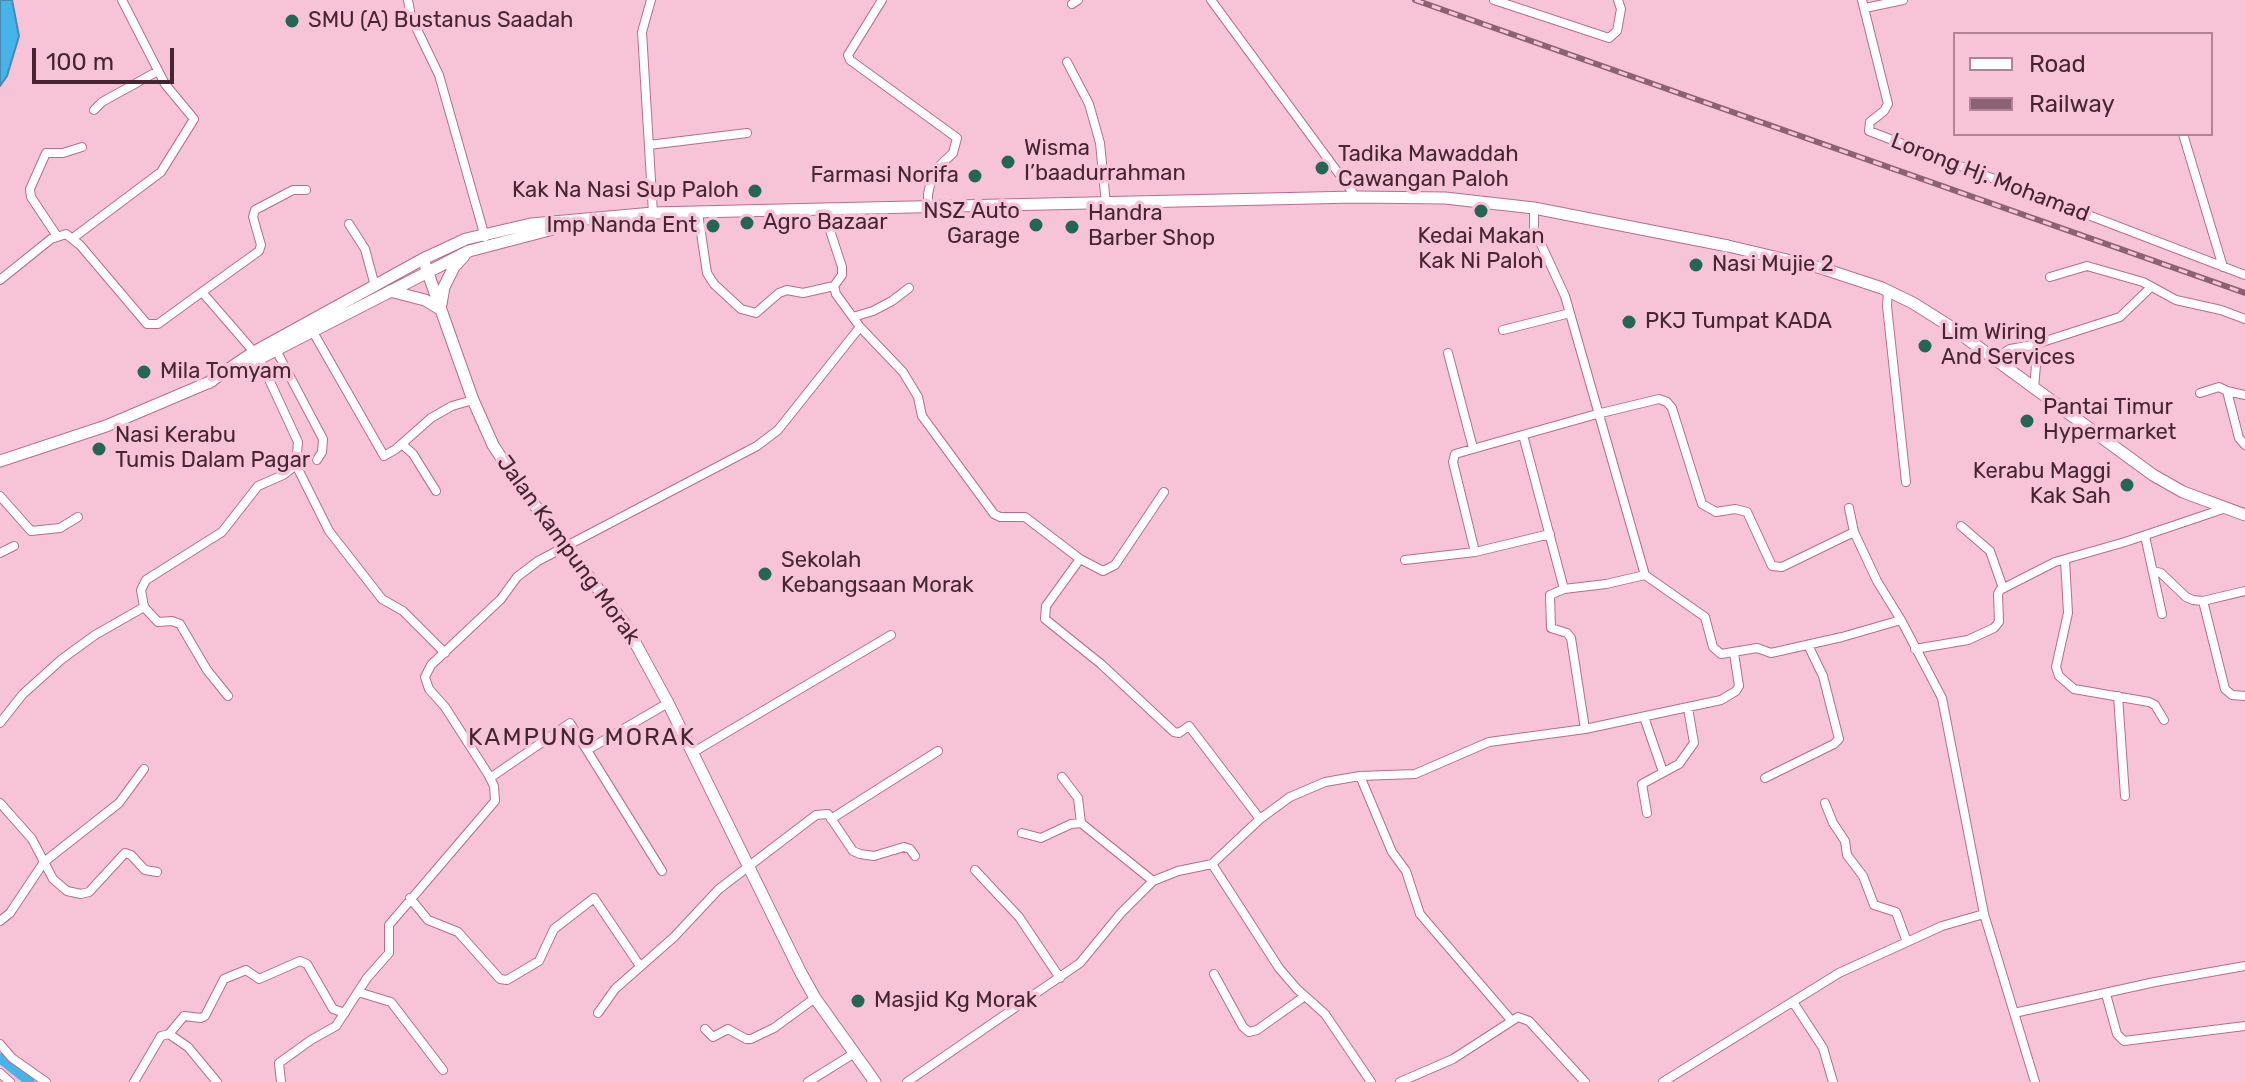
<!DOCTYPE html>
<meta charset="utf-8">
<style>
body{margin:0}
#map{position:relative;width:2245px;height:1082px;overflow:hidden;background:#f7c3d7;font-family:Rubik,sans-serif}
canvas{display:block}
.legend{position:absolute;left:1953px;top:32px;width:260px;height:104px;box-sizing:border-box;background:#f7c3d7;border:2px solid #b08495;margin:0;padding:10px 14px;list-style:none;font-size:24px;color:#462533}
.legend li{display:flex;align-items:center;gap:16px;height:40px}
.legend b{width:40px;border:2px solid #b08495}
.scale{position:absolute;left:32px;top:48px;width:142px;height:36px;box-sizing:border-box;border:4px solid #462533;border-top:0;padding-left:10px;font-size:24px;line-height:28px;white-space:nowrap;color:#462533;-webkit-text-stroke:6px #f7c3d7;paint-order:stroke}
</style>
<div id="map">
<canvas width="2245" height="1082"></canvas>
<ul class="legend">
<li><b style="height:10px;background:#fff"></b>Road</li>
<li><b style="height:10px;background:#8b6273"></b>Railway</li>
</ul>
<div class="scale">100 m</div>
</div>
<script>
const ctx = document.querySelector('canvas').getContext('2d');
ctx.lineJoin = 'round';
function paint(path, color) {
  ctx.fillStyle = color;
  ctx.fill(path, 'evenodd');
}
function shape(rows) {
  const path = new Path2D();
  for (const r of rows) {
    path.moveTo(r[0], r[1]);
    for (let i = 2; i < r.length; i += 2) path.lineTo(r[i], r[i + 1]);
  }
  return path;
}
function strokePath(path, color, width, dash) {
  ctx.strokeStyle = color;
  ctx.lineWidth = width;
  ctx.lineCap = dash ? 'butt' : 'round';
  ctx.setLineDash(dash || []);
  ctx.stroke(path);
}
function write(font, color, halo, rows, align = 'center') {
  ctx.font = font + ' Rubik,sans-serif';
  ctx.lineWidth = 7;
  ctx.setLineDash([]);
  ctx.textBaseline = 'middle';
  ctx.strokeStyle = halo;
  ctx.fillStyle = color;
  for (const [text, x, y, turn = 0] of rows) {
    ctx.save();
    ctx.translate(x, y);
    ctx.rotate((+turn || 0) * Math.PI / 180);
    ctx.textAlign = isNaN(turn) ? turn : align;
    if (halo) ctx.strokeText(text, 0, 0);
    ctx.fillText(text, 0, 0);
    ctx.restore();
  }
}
const water = shape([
 [0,0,12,0,19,36,7,76,0,86,0,0]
]);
paint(water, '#47b4e9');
strokePath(water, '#4789b2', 2);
strokePath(shape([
 [0,1058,30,1082]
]), '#47b4e9', 10);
const minor = shape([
 [408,0,411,17,439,75,485,237],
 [651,0,642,32,653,213],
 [882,0,848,55,850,60,957,138,953,153,933,172,928,194,928,207],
 [1211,0,1356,197],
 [1494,0,1609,38,1617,31,1621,9,1618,0],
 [1862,0,1888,104,1884,111,1870,122,1869,131,2245,275],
 [1072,4,1078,0],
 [1865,8,1903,0],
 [1067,62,1089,104,1100,143,1106,204],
 [94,110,102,102,158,71],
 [2183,134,2223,267],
 [649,145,747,133],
 [1534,208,1534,229,1565,296,1645,575,1705,617,1713,647,1721,654,1757,648,1771,653,1842,637,1901,620],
 [823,209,842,267,842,275,834,286,836,294,860,327,903,372,918,397,922,416,994,514,1000,517,1025,517,1080,559,1103,571,1115,565,1164,492],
 [698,213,707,273,714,284,741,309,756,313,779,293,787,290,803,293,834,286],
 [349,224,365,249,375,286],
 [57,236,31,197,30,189,46,153,63,153,82,147],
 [73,238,161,172,194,119,165,84,122,0],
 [2050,277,2087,266,2143,282,2176,300,2221,310,2245,319],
 [0,280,51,239,66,234,80,245,147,324,158,324,202,292,254,352],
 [1888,291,1887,306,1906,482],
 [202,292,259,251,261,245,253,217,255,210,293,190,306,190],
 [853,317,873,311,892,301,909,288],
 [1503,330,1570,313],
 [313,332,384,456,396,449,431,418,452,406,473,400],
 [2033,345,2036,365,2034,388],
 [277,352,323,439,322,452,317,460],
 [1448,353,1473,448],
 [1995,358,2010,349,2033,345,2120,317,2151,287],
 [260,360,298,442,296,465,329,531,382,599,403,611,445,653],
 [2200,393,2219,387,2227,391],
 [2245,395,2227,391,2239,438,2245,445],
 [1523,435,1564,589],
 [402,444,413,454,436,491],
 [0,496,31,531,60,528,78,517],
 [1849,508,1854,532,1877,581,1901,620,1942,698,1984,914,2035,1082],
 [1961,526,1990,551,2003,588],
 [2145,536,2162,614],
 [1475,552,1453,462,1455,454,1597,414,1659,399,1667,402,1672,408,1702,504,1716,512,1735,509,1747,512,1772,566,1782,567,1854,532],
 [0,553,14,546],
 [1080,559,1046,606,1045,619,1101,664,1174,732,1179,733,1189,726,1260,819],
 [1405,560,1475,552,1550,534],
 [2065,560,2068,613,2056,667,2059,676,2074,689,2149,702,2155,705,2164,720],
 [2153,571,2161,573,2186,597,2193,600,2203,601,2245,591],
 [2203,601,2225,689,2232,695,2245,696],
 [144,607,158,622,172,621,180,624,207,670,228,696],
 [1915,649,1968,640,1994,628,1999,622,1998,594,2000,590,2055,562,2125,542,2223,509],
 [2118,696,2125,796],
 [1644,717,1663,772],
 [0,723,23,694,62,659,95,635,144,607,141,590,146,580,222,532,258,486,283,475,296,465],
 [1585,729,1571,638,1567,633,1551,628,1550,595,1564,589,1606,584,1645,575],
 [589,749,668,703],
 [692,753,891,635],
 [1360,776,1392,852,1406,871,1420,914,1511,1020],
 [1062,777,1078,798,1081,823],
 [490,778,570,723,662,871],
 [1765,778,1834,744,1839,739,1823,676,1808,645],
 [0,803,32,839,53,879,67,891,81,894,89,892,125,853,131,855,145,870,157,872],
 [1825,803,1833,823,1845,841,1847,855,1863,876,1874,905,1896,912,1907,942],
 [1647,813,1642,784,1679,764,1694,743,1688,708],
 [831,819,938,751],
 [1022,833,1041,838,1071,824,1081,823,1153,881],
 [1212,864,1279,968,1297,989,1325,1014,1371,1082],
 [975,870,1019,917,1060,978],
 [410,898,428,920,458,932,500,979,507,980,539,961,554,929,594,898,640,966],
 [0,921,10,913,44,862,119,803,144,769],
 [1214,974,1243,1027,1249,1032,1257,1030,1305,996],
 [358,992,391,1002,443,1070],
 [2106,994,2117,1034,2124,1041,2245,1026],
 [1793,1002,1823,1048,1833,1082],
 [598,1013,615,989,674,937,719,889,816,815,828,814,853,851,860,854,874,856,904,847,910,849,915,856],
 [2014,1013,2155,982,2245,966],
 [705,1029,713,1037,728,1029,746,1039,751,1039,774,1028,815,998],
 [169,1034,184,1016,201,1018,205,1016,224,979,246,970,259,979,300,961,307,964,333,1009,345,1013],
 [0,1044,12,1058,46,1082],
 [0,1073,10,1082],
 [134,1082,161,1036,169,1034,188,1047,217,1082],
 [281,1082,279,1063,311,1040,336,1026,367,978,389,953,389,925,495,801,494,786,488,774,445,707,429,689,425,677,431,665,501,599,517,577,538,561,757,446,778,430,860,327],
 [808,1082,853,1054],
 [907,1082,1080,963,1121,913,1153,881,1178,871,1212,864,1260,819,1290,797,1325,782,1360,776,1415,774,1489,742,1585,729,1721,700,1736,691,1739,686,1734,653],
 [1400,1082,1453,1059,1518,1017,1529,1021,1585,1082],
 [1663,1082,1839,973,1942,926,1984,914]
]);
const secondary = shape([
 [423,259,473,400,493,445,515,479,626,626,668,703,801,973,815,998,875,1082],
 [390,291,425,300,440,309],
 [441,304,444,287,454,267,464,256],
 [235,371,469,251,557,228],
 [208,383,254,352,423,259,466,239,531,224,653,213,823,209,1356,197,1445,198,1534,208,1728,246,1821,268,1882,288,1913,303,1951,327,2153,475,2183,492,2245,515],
 [0,461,106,426,212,381]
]);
strokePath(minor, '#bb6b8d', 10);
strokePath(secondary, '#bb6b8d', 13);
strokePath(minor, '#fff', 8);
strokePath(secondary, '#fff', 11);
const rail = shape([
 [1415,0,2245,293]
]);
strokePath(rail, '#8b6273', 6);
strokePath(rail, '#f7c3d7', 3, [9]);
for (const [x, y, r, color] of [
 [292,21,8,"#246555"],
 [1008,162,8,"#246555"],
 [1322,168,8,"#246555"],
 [975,176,8,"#246555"],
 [755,191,8,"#246555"],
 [1481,211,8,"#246555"],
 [747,223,8,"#246555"],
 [1036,225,8,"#246555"],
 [713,226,8,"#246555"],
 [1072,227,8,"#246555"],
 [1696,265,8,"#246555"],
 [1629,322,8,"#246555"],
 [1925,346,8,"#246555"],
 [144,372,8,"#246555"],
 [2027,421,8,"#246555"],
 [99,449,8,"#246555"],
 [2127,485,8,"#246555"],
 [765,574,8,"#246555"],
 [858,1001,8,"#246555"]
]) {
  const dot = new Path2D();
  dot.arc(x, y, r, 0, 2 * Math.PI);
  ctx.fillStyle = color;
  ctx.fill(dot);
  strokePath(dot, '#f7c3d7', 3);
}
write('22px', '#462533', '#f7c3d7', [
 ["SMU (A) Bustanus Saadah",308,21],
 ["Wisma",1024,149],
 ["I’baadurrahman",1024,174],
 ["Tadika Mawaddah",1338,155],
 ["Cawangan Paloh",1338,180],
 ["Farmasi Norifa",959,176,"right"],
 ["Kak Na Nasi Sup Paloh",739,191,"right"],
 ["NSZ Auto",1020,212,"right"],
 ["Garage",1020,237,"right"],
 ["Handra",1088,214],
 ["Barber Shop",1088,239],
 ["Agro Bazaar",763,223],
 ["Imp Nanda Ent",697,226,"right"],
 ["Kedai Makan",1481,237,"center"],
 ["Kak Ni Paloh",1481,262,"center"],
 ["Nasi Mujie 2",1712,265],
 ["PKJ Tumpat KADA",1645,322],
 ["Lim Wiring",1941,333],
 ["And Services",1941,358],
 ["Mila Tomyam",160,372],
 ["Pantai Timur",2043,408],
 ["Hypermarket",2043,433],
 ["Nasi Kerabu",115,436],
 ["Tumis Dalam Pagar",115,461],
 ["Kerabu Maggi",2111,472,"right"],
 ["Kak Sah",2111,497,"right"],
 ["Sekolah",781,561],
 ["Kebangsaan Morak",781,586],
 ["Masjid Kg Morak",874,1001]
], 'left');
write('22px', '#462533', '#f7c3d7', [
 ["Lorong Hj. Mohamad",1990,178,21],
 ["Jalan Kampung Morak",568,550,54]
]);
ctx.letterSpacing = '2px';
write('24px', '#462533', '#f7c3d7', [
 ["KAMPUNG MORAK",582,738]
]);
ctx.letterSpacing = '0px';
</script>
